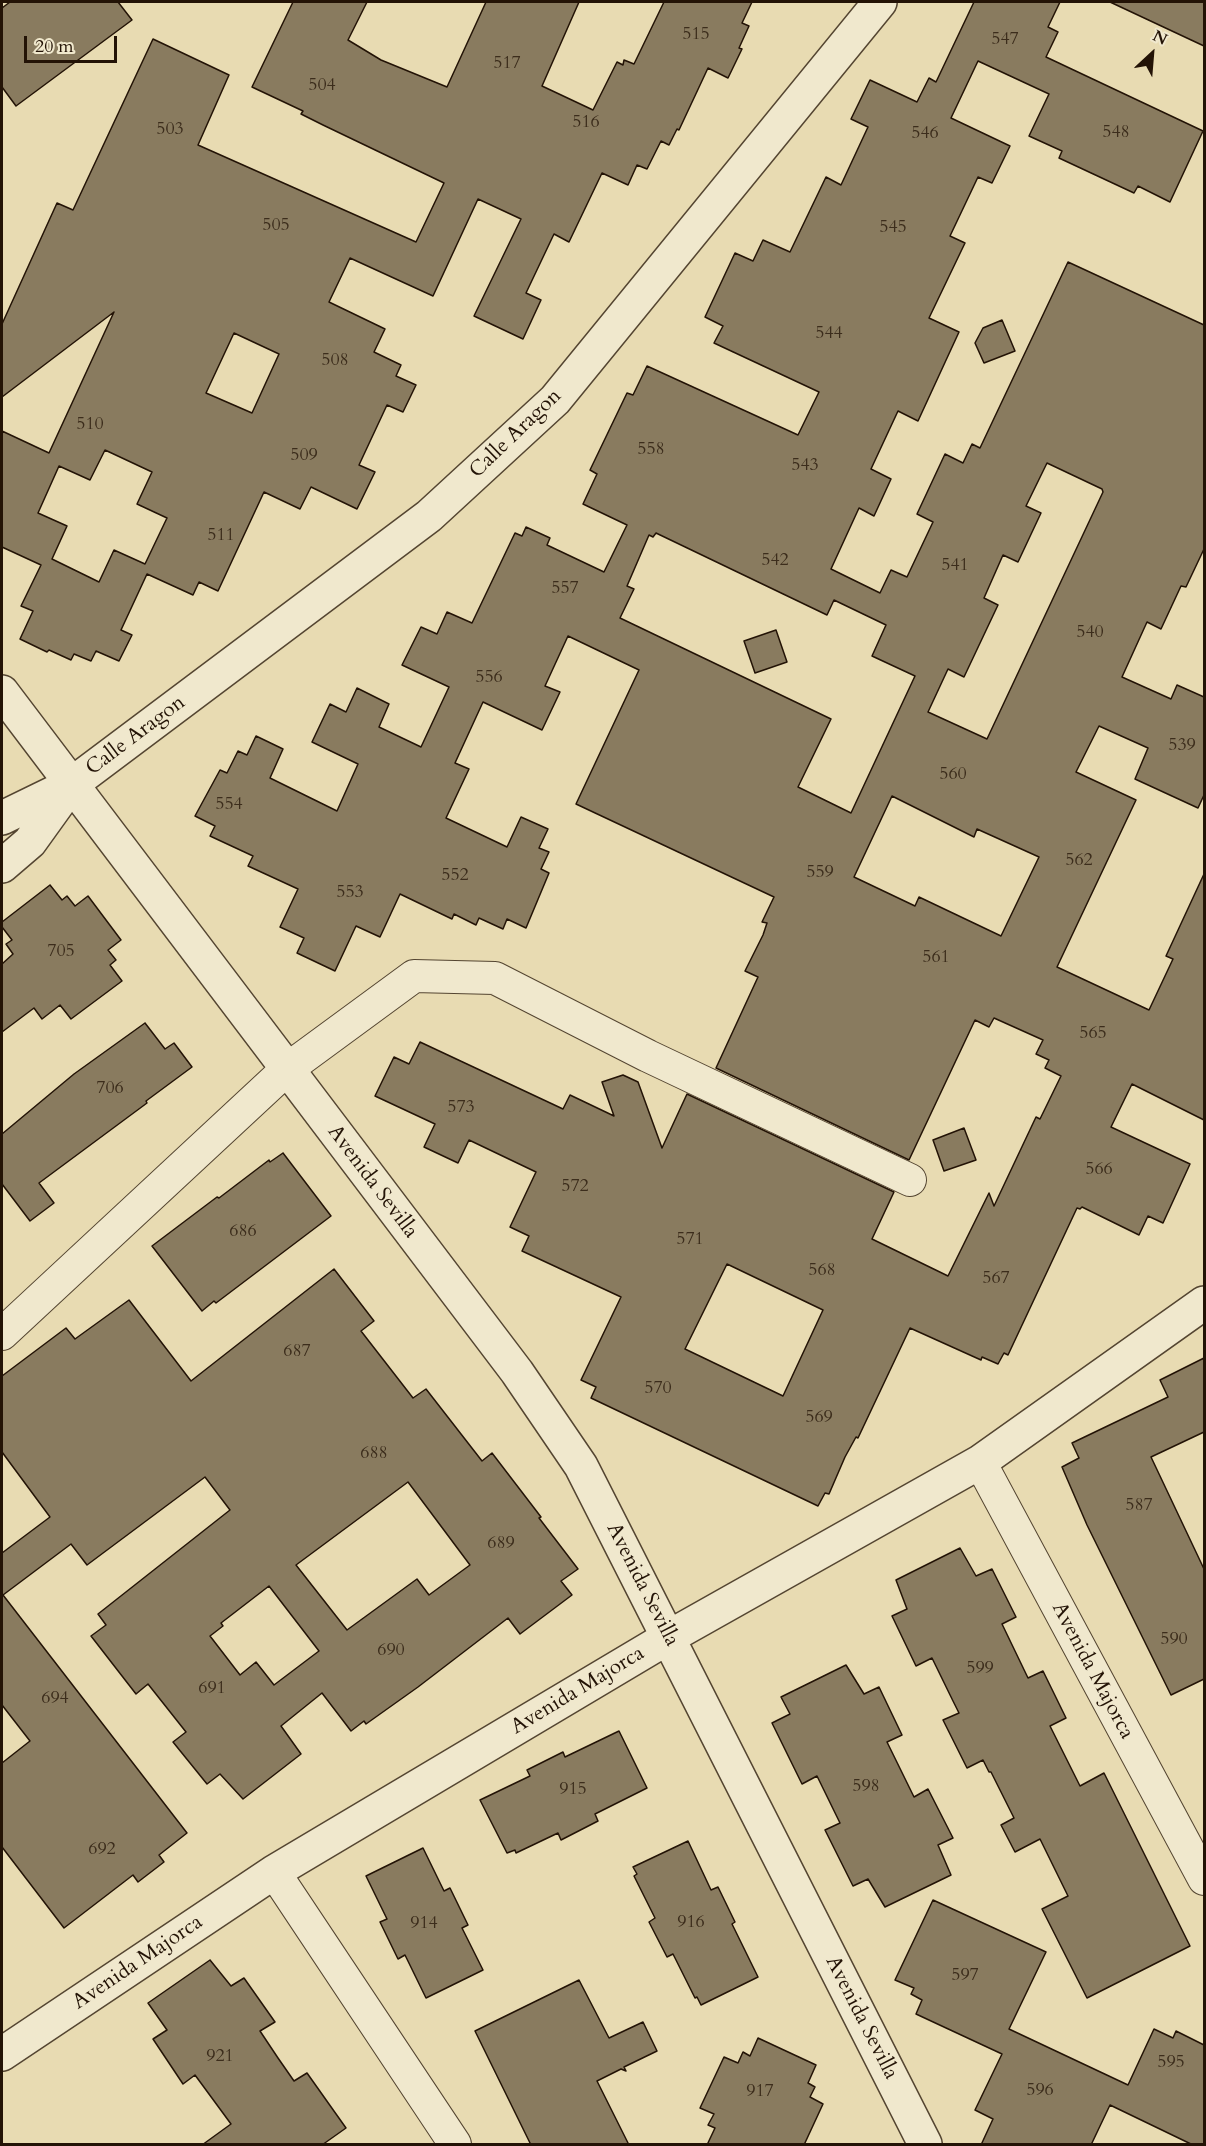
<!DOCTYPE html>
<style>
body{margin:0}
#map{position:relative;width:1206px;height:2146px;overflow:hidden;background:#e8dbb2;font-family:Cardo,serif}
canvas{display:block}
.frame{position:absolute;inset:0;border:3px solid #231306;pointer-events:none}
.north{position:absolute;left:1122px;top:24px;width:60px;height:60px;-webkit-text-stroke:4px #f0e8cd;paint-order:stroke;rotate:26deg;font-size:16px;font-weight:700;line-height:24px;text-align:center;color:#231306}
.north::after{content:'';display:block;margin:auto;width:21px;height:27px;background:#231306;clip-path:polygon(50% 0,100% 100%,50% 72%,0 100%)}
.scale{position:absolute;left:24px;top:36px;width:93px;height:27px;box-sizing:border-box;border:3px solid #231306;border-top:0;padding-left:8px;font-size:18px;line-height:21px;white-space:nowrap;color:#231306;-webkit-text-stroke:4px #f0e8cd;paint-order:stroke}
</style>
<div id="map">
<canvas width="1206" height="2146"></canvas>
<div class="frame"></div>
<div class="north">N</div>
<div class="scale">20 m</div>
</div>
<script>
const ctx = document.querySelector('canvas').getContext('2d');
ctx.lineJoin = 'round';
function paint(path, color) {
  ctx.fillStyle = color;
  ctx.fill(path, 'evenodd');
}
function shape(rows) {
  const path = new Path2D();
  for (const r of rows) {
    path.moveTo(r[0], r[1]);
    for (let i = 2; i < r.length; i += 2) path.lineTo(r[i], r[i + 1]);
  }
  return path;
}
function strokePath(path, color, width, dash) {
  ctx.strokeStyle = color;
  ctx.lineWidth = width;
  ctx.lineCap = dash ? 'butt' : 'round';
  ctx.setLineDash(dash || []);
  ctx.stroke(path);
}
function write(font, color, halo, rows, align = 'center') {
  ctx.font = font + ' Cardo,serif';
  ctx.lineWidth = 6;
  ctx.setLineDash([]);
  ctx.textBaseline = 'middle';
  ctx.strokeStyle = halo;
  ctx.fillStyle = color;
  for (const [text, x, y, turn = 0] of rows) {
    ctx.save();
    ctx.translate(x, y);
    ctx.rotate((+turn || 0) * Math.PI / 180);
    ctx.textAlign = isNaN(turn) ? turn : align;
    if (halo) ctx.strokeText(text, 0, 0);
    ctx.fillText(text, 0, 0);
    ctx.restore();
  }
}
const building = shape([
 [10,2,118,2,132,20,16,106,2,87,2,8,10,2],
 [293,2,367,2,348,40,381,60,447,87,486,2,579,2,542,86,593,110,617,62,623,65,624,60,634,64,664,2,752,2,742,23,749,26,739,48,742,49,728,78,708,68,679,130,677,129,669,145,661,141,647,169,637,165,628,185,602,173,569,242,554,234,526,293,541,300,523,339,474,316,521,219,478,199,433,296,350,258,329,302,385,329,374,352,401,365,396,376,416,385,403,412,387,405,359,465,375,472,357,509,311,487,300,509,264,492,218,591,199,582,193,595,147,574,121,630,132,635,119,661,96,651,91,661,74,654,71,660,49,650,47,652,20,639,33,611,21,606,41,565,2,547,2,431,49,453,114,312,2,397,2,324,57,203,73,210,153,39,229,75,198,145,416,242,444,183,323,125,301,114,303,111,252,87,293,2],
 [234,333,279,354,252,413,206,393,234,333],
 [105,450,152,472,137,504,167,518,145,564,114,550,99,582,52,559,67,526,38,513,59,466,90,480,105,450],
 [974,2,1060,2,1048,27,1058,32,1046,57,1203,131,1170,202,1138,186,1134,193,1059,158,1062,151,1029,136,1049,94,978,61,951,118,1010,146,992,183,978,177,950,236,965,243,929,318,959,332,918,421,898,411,871,469,891,479,874,516,859,508,831,569,880,593,891,570,907,577,933,522,917,514,945,454,963,463,972,444,980,448,1068,262,1204,325,1204,549,1186,587,1181,586,1161,629,1147,622,1122,677,1171,699,1177,685,1204,697,1204,795,1198,808,1135,779,1148,748,1099,726,1076,772,1136,800,1057,967,1149,1010,1173,959,1166,956,1204,874,1204,1120,1132,1084,1111,1127,1190,1164,1163,1223,1148,1216,1139,1235,1082,1207,1080,1209,1077,1208,1008,1355,1004,1353,998,1364,982,1357,981,1360,910,1328,858,1438,856,1437,845,1457,829,1494,825,1493,818,1506,591,1398,596,1387,581,1380,621,1297,522,1251,529,1236,510,1227,536,1172,469,1140,458,1163,424,1147,435,1124,375,1096,394,1057,409,1064,420,1042,563,1109,570,1095,614,1116,602,1082,623,1075,638,1082,662,1148,687,1094,894,1192,872,1239,948,1276,989,1193,994,1206,1036,1117,1040,1119,1061,1076,1045,1068,1049,1060,1036,1054,1043,1040,994,1018,989,1027,975,1020,909,1160,716,1068,758,977,745,971,763,935,767,923,762,922,774,897,576,804,639,670,568,636,545,686,560,692,542,730,483,702,455,763,469,769,446,818,507,847,521,817,548,829,539,848,549,852,541,869,549,873,526,928,507,919,503,929,479,918,476,925,454,914,452,919,400,894,380,937,356,926,335,971,297,953,304,938,280,927,298,889,248,866,253,856,210,836,215,826,195,816,220,770,227,773,238,751,247,755,256,736,283,749,270,778,337,811,358,764,312,742,330,704,346,712,357,688,389,704,379,727,421,747,449,687,402,665,421,627,437,634,447,612,472,623,515,533,522,536,526,527,550,538,547,545,604,572,627,525,583,504,597,474,590,470,627,393,633,395,647,366,798,435,819,392,714,343,723,326,705,317,735,253,753,261,763,240,790,252,826,177,841,185,868,127,851,119,870,80,917,102,929,78,936,82,974,2],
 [1047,463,1102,489,1103,492,987,739,928,712,948,669,964,677,998,605,984,598,1003,555,1018,562,1041,513,1026,506,1047,463],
 [656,533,827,615,834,600,886,625,872,656,915,676,851,813,798,787,831,719,620,618,634,589,627,586,649,535,653,537,656,533],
 [892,796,974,837,977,829,1039,857,1001,936,919,897,915,906,854,877,892,796],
 [727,1264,823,1310,783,1396,685,1349,727,1264],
 [1110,2,1204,2,1204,46,1110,2],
 [1002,320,1015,351,984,363,975,343,983,328,1002,320],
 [776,630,787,662,755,673,744,641,776,630],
 [50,885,62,900,67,896,75,906,88,896,121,940,108,950,116,960,110,965,122,981,71,1019,60,1005,42,1019,34,1008,2,1032,2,964,13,954,6,944,12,940,2,927,2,922,50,885],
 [145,1023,165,1049,174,1043,192,1067,146,1101,147,1103,39,1183,54,1203,30,1221,2,1184,2,1134,74,1074,145,1023],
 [964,1128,976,1160,944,1171,933,1140,964,1128],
 [283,1153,331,1216,216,1303,214,1301,202,1311,152,1246,217,1197,219,1198,269,1160,270,1162,283,1153],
 [334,1269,374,1321,361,1331,413,1398,426,1389,482,1461,492,1453,541,1517,539,1518,578,1569,561,1581,572,1595,520,1634,508,1618,418,1687,366,1724,364,1721,351,1731,322,1693,281,1726,301,1754,243,1799,220,1774,207,1784,173,1742,186,1732,148,1684,136,1694,91,1636,106,1625,98,1614,230,1510,205,1477,87,1565,71,1544,3,1595,187,1833,159,1855,164,1862,138,1882,133,1875,64,1928,2,1847,2,1763,30,1741,2,1705,2,1553,50,1517,2,1452,2,1376,66,1328,75,1339,129,1300,191,1381,334,1269],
 [408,1482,470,1565,429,1595,417,1579,347,1630,296,1565,408,1482],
 [269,1586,319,1651,274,1685,256,1662,240,1675,210,1636,223,1626,221,1623,269,1586],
 [1204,1358,1204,1432,1151,1457,1204,1569,1204,1679,1171,1695,1087,1525,1062,1467,1079,1458,1072,1443,1168,1397,1160,1380,1204,1358],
 [960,1548,976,1576,992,1569,1016,1617,1002,1624,1028,1678,1043,1671,1066,1718,1050,1726,1080,1786,1104,1773,1190,1946,1087,1998,1042,1909,1068,1896,1040,1839,1015,1852,1001,1825,1014,1818,991,1772,989,1772,983,1760,967,1768,943,1720,959,1713,953,1701,932,1658,916,1666,892,1616,907,1609,896,1580,960,1548],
 [846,1665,864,1694,879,1687,902,1735,887,1742,914,1797,928,1789,953,1838,938,1845,951,1875,885,1907,868,1879,853,1886,825,1830,840,1823,817,1776,802,1784,772,1723,790,1714,781,1697,846,1665],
 [619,1731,647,1788,595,1814,598,1821,561,1840,558,1833,516,1853,515,1850,507,1853,480,1800,530,1776,527,1770,563,1752,565,1757,619,1731],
 [688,1841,711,1890,718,1887,735,1922,732,1924,758,1977,701,2005,697,1997,695,1998,673,1954,667,1957,649,1922,655,1918,634,1876,637,1874,633,1867,688,1841],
 [423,1848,444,1891,450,1888,468,1925,462,1928,483,1970,426,1998,405,1955,398,1959,380,1922,387,1919,366,1876,423,1848],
 [933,1900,1046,1952,1009,2029,1128,2085,1154,2029,1173,2038,1176,2031,1204,2045,1204,2145,1193,2145,1110,2105,1091,2145,981,2145,993,2119,975,2110,1002,2054,916,2014,922,2000,911,1994,914,1988,895,1980,933,1900],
 [210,1960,231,1986,244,1978,275,2022,260,2031,278,2058,294,2081,307,2073,346,2128,322,2145,202,2145,231,2124,195,2075,183,2084,153,2039,167,2030,148,2003,210,1960],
 [579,1980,609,2038,643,2022,657,2051,624,2067,626,2071,621,2069,597,2081,629,2145,531,2145,475,2031,579,1980],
 [758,2038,816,2065,808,2083,815,2087,810,2097,823,2104,804,2145,707,2145,715,2128,708,2125,714,2114,700,2108,724,2057,738,2063,743,2052,750,2056,758,2038]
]);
paint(building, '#897b5f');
strokePath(building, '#231306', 1.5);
const minor = shape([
 [2,1334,286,1070,414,976,495,978,648,1056,910,1180],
 [980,1462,1204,1879],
 [274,1872,455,2144]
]);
const tertiary = shape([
 [2,692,517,1372,581,1466,925,2144],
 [2,818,72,784,429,516,555,400,880,2],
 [2,866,30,842,71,785],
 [2,2054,274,1872,669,1637,980,1462,1204,1303]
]);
strokePath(minor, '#544531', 34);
strokePath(tertiary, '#544531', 36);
strokePath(minor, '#f0e8cd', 32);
strokePath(tertiary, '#f0e8cd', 33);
write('18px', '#3c2d1c', null, [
 ["515",696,35],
 ["547",1005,40],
 ["517",507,64],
 ["504",322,86],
 ["516",586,123],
 ["503",170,130],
 ["548",1116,133],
 ["546",925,134],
 ["505",276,226],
 ["545",893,228],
 ["544",829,334],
 ["508",335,361],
 ["510",90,425],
 ["558",651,450],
 ["509",304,456],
 ["543",805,466],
 ["511",221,536],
 ["542",775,561],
 ["541",955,566],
 ["557",565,589],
 ["540",1090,633],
 ["556",489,678],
 ["539",1182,746],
 ["560",953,775],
 ["554",229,805],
 ["562",1079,861],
 ["559",820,873],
 ["552",455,876],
 ["553",350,893],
 ["705",61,952],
 ["561",936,958],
 ["565",1093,1034],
 ["706",110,1089],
 ["573",461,1108],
 ["566",1099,1170],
 ["572",575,1187],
 ["686",243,1232],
 ["571",690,1240],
 ["568",822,1271],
 ["567",996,1279],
 ["687",297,1352],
 ["570",658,1389],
 ["569",819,1418],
 ["688",374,1454],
 ["587",1139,1506],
 ["689",501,1544],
 ["590",1174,1640],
 ["690",391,1651],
 ["599",980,1669],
 ["691",212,1689],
 ["694",55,1699],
 ["598",866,1787],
 ["915",573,1790],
 ["692",102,1850],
 ["916",691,1923],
 ["914",424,1924],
 ["597",965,1976],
 ["921",220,2057],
 ["595",1171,2063],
 ["596",1040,2091],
 ["917",760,2092]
]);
write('21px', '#231306', '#f0e8cd', [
 ["Calle Aragon",516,434,-44],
 ["Calle Aragon",136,736,-37],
 ["Avenida Sevilla",372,1182,53],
 ["Avenida Sevilla",642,1585,63],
 ["Avenida Majorca",1092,1671,62],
 ["Avenida Majorca",578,1691,-31],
 ["Avenida Majorca",138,1963,-34],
 ["Avenida Sevilla",861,2018,63]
]);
</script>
